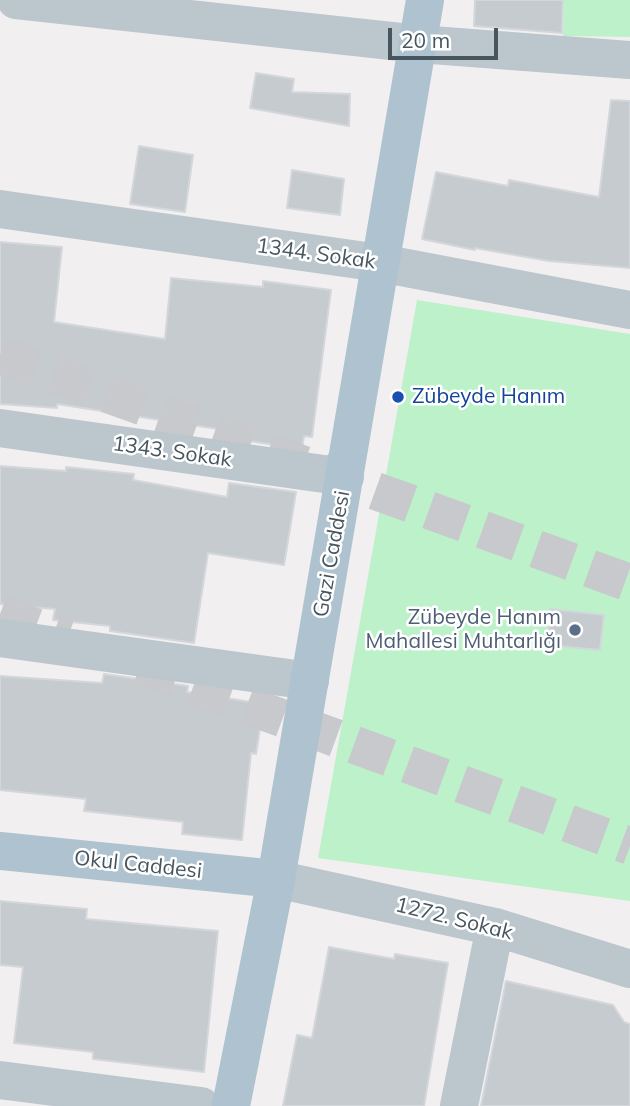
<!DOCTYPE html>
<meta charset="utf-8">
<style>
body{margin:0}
#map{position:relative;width:630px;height:1106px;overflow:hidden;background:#f2eff0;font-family:Mulish,sans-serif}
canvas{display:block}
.scale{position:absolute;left:388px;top:28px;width:110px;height:32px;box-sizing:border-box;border:4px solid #47565e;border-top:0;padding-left:9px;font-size:21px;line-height:24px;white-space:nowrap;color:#47565e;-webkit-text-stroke:5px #fff;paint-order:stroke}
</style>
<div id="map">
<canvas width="630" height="1106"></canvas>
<div class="scale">20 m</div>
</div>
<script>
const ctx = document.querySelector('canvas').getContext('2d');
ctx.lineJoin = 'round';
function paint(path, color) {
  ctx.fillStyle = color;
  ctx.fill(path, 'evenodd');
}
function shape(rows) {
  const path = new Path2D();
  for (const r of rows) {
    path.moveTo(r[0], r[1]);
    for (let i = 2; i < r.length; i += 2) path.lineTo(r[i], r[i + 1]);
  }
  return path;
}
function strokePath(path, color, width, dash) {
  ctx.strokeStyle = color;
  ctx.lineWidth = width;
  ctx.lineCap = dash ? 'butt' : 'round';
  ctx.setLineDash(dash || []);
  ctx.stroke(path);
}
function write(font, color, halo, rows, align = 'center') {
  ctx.font = font + ' Mulish,sans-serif';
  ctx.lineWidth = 5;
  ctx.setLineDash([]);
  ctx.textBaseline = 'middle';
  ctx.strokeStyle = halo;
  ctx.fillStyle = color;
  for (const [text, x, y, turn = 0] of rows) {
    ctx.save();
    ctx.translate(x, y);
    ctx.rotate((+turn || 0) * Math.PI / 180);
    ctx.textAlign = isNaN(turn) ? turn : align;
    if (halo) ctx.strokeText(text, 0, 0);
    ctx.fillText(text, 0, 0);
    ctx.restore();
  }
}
paint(shape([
 [564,0,630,0,630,37,563,36],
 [417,300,630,334,630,901,318,858]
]), '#bcf1ca');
const building = shape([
 [475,0,563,0,562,33,474,26,475,0],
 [256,73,294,79,292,92,350,94,349,126,250,108,256,73],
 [611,100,630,101,630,268,549,261,475,248,475,250,422,239,436,172,508,186,509,180,599,197,611,100],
 [139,146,193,155,185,212,130,204,139,146],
 [292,170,344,179,340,215,287,208,292,170],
 [0,242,62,247,54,322,165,339,171,278,263,287,263,281,331,290,312,437,304,436,302,449,236,439,237,432,57,404,57,408,0,404,0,242],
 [0,466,66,471,66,467,134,474,133,480,227,497,229,483,296,492,284,565,208,553,194,643,110,631,110,626,53,620,55,609,0,604,0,466],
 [550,609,604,615,600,650,547,645,550,609],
 [104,674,188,686,187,692,264,704,256,754,251,753,242,840,182,834,183,822,84,811,86,799,0,790,0,676,102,683,104,674],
 [0,901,87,909,86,919,218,931,204,1072,93,1059,93,1052,14,1043,23,967,0,965,0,901],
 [329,947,394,959,395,954,448,963,424,1106,283,1106,297,1035,312,1038,329,947],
 [506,981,613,1005,624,1022,630,1024,630,1106,481,1106,506,981]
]);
paint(building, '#c6cbcf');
strokePath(building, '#d3d7db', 2);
strokePath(shape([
 [0,355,630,583],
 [0,614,67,639],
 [140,666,630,846]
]), '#c7c9cc', 38, [38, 19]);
strokePath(shape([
 [16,0,419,44,630,60],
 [0,209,380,263,630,310],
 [0,428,345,477],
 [0,638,310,681],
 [276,879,495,927,630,969],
 [0,1080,201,1106],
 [459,1106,495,927]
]), '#bbc6cd', 38);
strokePath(shape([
 [0,851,276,879],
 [231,1106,276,879,425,0]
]), '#aec3cf', 38);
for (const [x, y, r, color] of [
 [398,397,7,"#1a4fb4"],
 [575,630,7,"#5c6f8a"]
]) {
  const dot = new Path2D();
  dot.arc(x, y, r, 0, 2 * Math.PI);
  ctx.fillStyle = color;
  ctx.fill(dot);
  strokePath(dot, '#fff', 2.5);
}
write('21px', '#47565e', '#fff', [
 ["1344. Sokak",316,254,8],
 ["1343. Sokak",172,452,8],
 ["Gazi Caddesi",332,554,-80],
 ["Okul Caddesi",138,865,6],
 ["1272. Sokak",454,919,14]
]);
write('21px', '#164399', '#fff', [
 ["Zübeyde Hanım",412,397]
], 'left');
write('21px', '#4e5e75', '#fff', [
 ["Zübeyde Hanım",561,618],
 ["Mahallesi Muhtarlığı",561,642]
], 'right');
</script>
